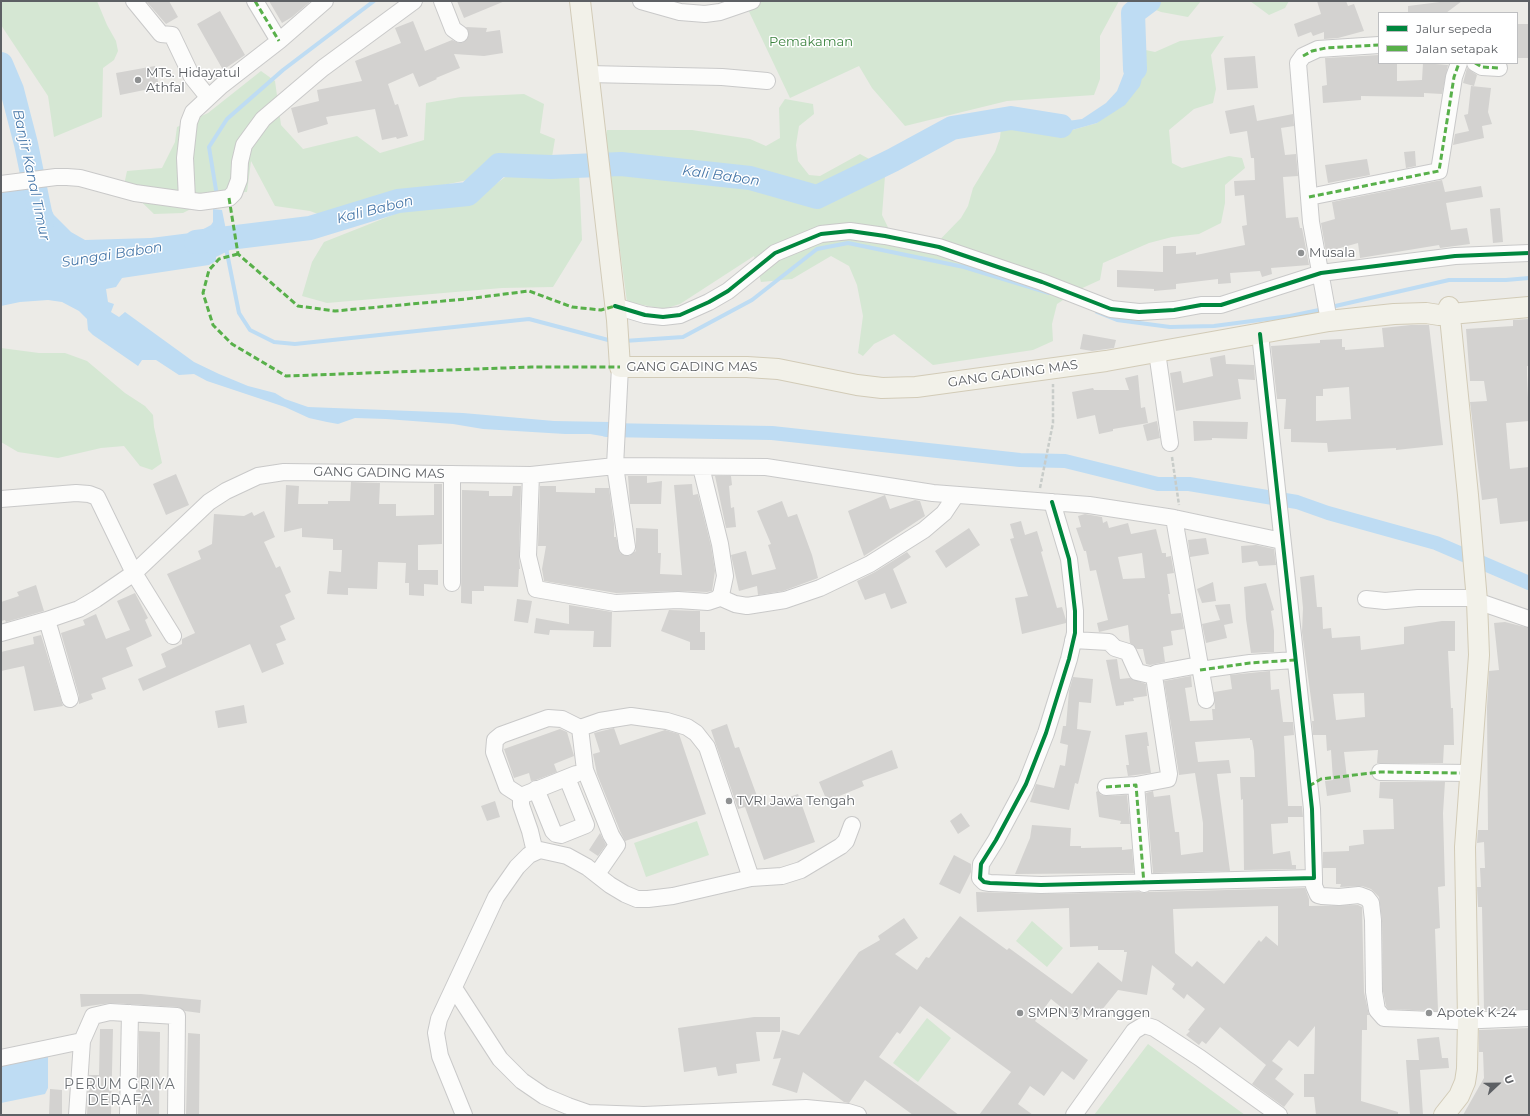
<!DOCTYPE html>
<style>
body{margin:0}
#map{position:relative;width:1530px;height:1116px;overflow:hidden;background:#ecebe7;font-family:Montserrat,sans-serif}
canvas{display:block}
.frame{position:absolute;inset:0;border:2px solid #5d6064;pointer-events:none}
.legend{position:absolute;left:1378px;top:12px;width:140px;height:52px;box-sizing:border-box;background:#fff;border:1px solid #bebfc1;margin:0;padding:5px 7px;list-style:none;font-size:12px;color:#5d6064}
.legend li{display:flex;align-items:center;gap:8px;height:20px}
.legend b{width:20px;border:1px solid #bebfc1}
.north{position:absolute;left:1478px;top:1064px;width:40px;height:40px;-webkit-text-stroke:3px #fff;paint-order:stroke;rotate:68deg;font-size:11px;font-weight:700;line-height:16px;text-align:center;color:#5d6064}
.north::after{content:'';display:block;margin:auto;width:14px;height:18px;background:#5d6064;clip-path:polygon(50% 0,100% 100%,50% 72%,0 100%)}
</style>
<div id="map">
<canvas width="1530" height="1116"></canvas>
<div class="frame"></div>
<ul class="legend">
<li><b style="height:5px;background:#00873e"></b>Jalur sepeda</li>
<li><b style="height:5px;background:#58b04a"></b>Jalan setapak</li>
</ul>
<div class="north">U</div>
</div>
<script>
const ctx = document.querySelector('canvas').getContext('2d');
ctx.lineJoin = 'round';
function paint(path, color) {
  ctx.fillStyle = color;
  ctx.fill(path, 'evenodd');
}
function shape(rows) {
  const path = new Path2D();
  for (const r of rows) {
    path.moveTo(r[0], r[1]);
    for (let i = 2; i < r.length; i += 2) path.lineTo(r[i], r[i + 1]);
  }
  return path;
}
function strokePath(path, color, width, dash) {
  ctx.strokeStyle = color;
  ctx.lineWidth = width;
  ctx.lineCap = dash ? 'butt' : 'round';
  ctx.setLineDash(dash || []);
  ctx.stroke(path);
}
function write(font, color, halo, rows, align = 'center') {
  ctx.font = font + ' Montserrat,sans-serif';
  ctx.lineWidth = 3;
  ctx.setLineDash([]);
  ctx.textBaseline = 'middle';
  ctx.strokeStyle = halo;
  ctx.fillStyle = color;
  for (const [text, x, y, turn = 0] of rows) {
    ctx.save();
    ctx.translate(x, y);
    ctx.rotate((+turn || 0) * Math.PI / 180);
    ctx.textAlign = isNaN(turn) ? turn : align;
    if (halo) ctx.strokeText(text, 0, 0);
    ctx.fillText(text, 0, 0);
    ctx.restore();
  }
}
paint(shape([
 [1,1,97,1,107,25,116,41,118,51,114,60,103,68,102,117,54,137,48,96,1,25],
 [744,1,1119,1,1100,36,1100,79,1094,95,1007,101,905,126,872,88,859,66,790,98],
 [1133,1,1201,1,1188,17,1161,12],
 [1250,1,1289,1,1285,8,1269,15],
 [1224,36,1211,55,1216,89,1213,103,1194,109,1169,130,1172,163,1182,168,1229,156,1242,158,1245,168,1225,185,1225,203,1221,223,1199,234,1172,237,1149,243,1103,263,1100,280,1078,290,1057,304,1052,324,1053,341,1033,350,933,365,894,334,874,344,863,356,858,353,863,316,857,285,849,266,831,256,792,279,761,282,754,256,680,304,664,309,627,302,605,139,607,130,692,130,750,139,766,146,780,138,779,108,785,99,813,104,814,114,799,126,796,145,798,161,809,175,820,176,860,154,871,160,885,176,882,215,897,246,927,253,961,218,968,206,973,188,995,152,1000,138,1001,128,998,123,1010,121,1030,127,1065,132,1097,123,1144,71,1141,49,1155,52,1180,41],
 [261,71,275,81,281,125,303,149,357,136,380,153,424,140,426,103,461,97,524,94,544,104,540,133,555,139,552,157,495,158,477,178,397,195,331,219,310,211,275,206,251,161,247,192,222,193,183,213,154,214,124,185,127,171,162,168,175,142,177,127,208,113],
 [579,173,582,240,553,287,502,288,327,303,302,296,312,262,324,242,400,212,468,204,508,175],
 [1,348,39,353,65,353,87,361,125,393,145,406,153,415,154,427,162,463,152,470,140,466,124,446,101,448,58,458,18,452,1,442],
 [697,821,709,855,646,877,634,843],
 [1032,921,1063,948,1047,967,1016,941],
 [927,1018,951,1038,918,1082,893,1063],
 [1148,1044,1245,1115,1094,1115]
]), '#d5e7d3');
paint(shape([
 [1131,34,1137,36,1140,40,1144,71,1140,86,1125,105,1097,123,1065,132,1030,127,1029,119,1053,123,1082,119,1106,103,1117,91,1128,63],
 [40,188,54,215,71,232,85,240,151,238,198,232,211,225,213,222,213,209,222,210,230,250,216,257,216,261,209,265,122,278,116,287,106,289,108,302,114,304,111,312,119,317,125,312,194,362,219,374,248,386,275,393,285,399,308,407,463,413,554,421,609,422,608,437,590,434,565,434,483,429,453,424,386,419,355,418,338,424,327,422,309,418,285,407,207,381,194,374,179,375,156,360,142,360,138,366,93,335,88,330,87,319,79,311,62,302,48,300,20,302,1,306,1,191],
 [48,1052,48,1088,45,1094,1,1103,1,1062]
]), '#bedcf3');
strokePath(shape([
 [217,196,209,147,227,119,283,70,374,1],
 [226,248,239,313,250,330,274,342,295,344,529,319,612,341],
 [1331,307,1449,280,1506,280,1529,278],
 [1097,312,1117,320,1170,327,1214,326,1290,316,1324,309],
 [624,341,683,337,752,300,817,249,848,243,964,267,1049,293]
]), '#bedcf3', 4);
strokePath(shape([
 [606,430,772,433,1020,460,1065,461,1158,484,1189,484,1297,502,1328,513,1436,543,1529,583]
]), '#bedcf3', 14);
strokePath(shape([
 [1,64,12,90,26,144,42,222],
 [1135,69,1133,13,1149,1],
 [196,242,310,228,398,201,468,194,499,165,551,167,621,164,750,178,817,197,893,160,952,128,1011,118,1061,126]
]), '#bedcf3', 24);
paint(shape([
 [146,1,169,1,178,17,166,24],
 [269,1,311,1,292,17,282,23],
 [457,1,505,1,464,18],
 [1317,1,1346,1,1348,6,1354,4,1364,31,1338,38,1324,39,1324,32,1313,36,1311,32,1298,37,1294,24,1321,14],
 [1448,1,1462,1,1446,13,1408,13,1408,6],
 [220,11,245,55,223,70,197,24],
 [413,21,425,51,452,40,459,43,464,42,469,35,466,27,487,28,486,32,500,30,503,53,484,56,454,54,460,68,436,78,437,79,419,87,413,73,388,84,395,105,398,104,408,136,397,139,396,137,382,140,375,109,326,117,328,124,298,133,291,108,319,101,317,90,362,81,355,61,401,43,395,28],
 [1517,24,1529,24,1529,58,1517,58],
 [1379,55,1379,63,1397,63,1397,81,1422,80,1423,63,1448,65,1442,94,1424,93,1424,97,1361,96,1361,100,1323,103,1322,86,1327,85,1325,58],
 [1255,56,1258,88,1227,90,1224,58],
 [155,66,159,87,120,95,116,73],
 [1467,68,1477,75,1474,86,1463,83],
 [1471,86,1491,88,1488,112,1492,124,1482,126,1484,138,1453,145,1455,134,1469,131,1464,115,1468,114],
 [1254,105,1257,121,1293,114,1294,126,1281,128,1285,155,1296,154,1298,176,1283,177,1286,218,1298,217,1300,228,1302,228,1309,265,1271,268,1272,274,1262,277,1260,271,1230,273,1231,283,1218,284,1218,279,1176,284,1176,289,1154,291,1154,289,1117,287,1117,270,1163,272,1163,246,1176,246,1176,254,1196,252,1196,255,1245,245,1242,226,1247,225,1244,195,1235,196,1234,181,1255,180,1254,158,1251,158,1247,131,1230,134,1225,111],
 [1415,151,1416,166,1406,168,1404,152],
 [1367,159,1370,175,1328,183,1325,165],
 [1442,180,1445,192,1481,186,1483,197,1446,203,1451,230,1467,228,1470,244,1440,248,1439,245,1360,258,1358,243,1326,252,1321,223,1335,219,1332,202],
 [1500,208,1503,242,1493,243,1490,209],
 [1529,319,1529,366,1527,366,1527,375,1529,421,1506,423,1510,469,1529,467,1529,521,1500,524,1497,498,1482,500,1470,402,1487,401,1484,381,1470,381,1466,329,1513,326,1513,320],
 [1411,325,1429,325,1443,445,1396,450,1396,448,1328,452,1327,443,1291,442,1291,429,1284,429,1286,399,1277,399,1271,346,1320,343,1320,340,1342,339,1342,347,1345,347,1345,350,1384,347,1382,328],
 [1349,387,1351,419,1316,421,1316,396,1323,396,1323,389],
 [1083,334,1116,340,1114,348,1092,351,1080,349],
 [1225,355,1226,364,1254,365,1255,380,1238,379,1241,399,1176,411,1170,373,1181,371,1183,383,1213,376,1210,358],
 [1138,375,1141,408,1145,407,1148,423,1113,429,1113,431,1099,434,1095,415,1077,419,1072,392,1093,388,1094,390,1129,390,1125,378],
 [1157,421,1160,438,1147,441,1143,425],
 [1193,421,1248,422,1247,439,1212,438,1212,440,1194,441],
 [176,474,189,505,166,515,153,484],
 [628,476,647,476,647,483,662,481,661,504,630,504],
 [715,476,731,476,732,485,729,486,731,508,734,507,736,527,726,528],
 [351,482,380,483,379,504,396,504,396,516,434,515,434,484,442,484,442,544,418,545,418,570,438,570,438,585,424,584,424,596,409,595,409,583,405,583,406,563,378,562,377,589,348,588,348,595,327,594,329,571,341,572,342,550,333,550,333,539,302,537,302,528,284,532,286,485,299,486,298,504,328,504,328,501,350,501],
 [692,484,693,495,698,494,711,546,715,571,712,591,707,592,678,591,616,593,544,581,542,569,546,546,538,546,540,486,556,486,556,492,595,493,595,488,609,488,614,524,614,537,616,537,620,553,629,556,636,551,636,528,658,529,658,553,661,553,660,574,682,575,674,485],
 [513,486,521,486,519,556,520,569,519,569,518,587,484,586,484,591,472,591,472,604,461,603,462,490,489,491,489,496,512,496],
 [885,495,890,509,915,500,920,501,925,516,864,556,848,511],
 [782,501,788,517,797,514,812,555,818,578,783,591,758,595,757,586,739,591,731,555,746,551,752,575,776,569,768,545,771,544,757,511],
 [264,511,275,537,264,542,276,568,280,566,291,592,285,595,295,619,280,626,286,640,276,644,284,664,262,673,250,644,143,691,138,679,166,667,161,654,182,644,182,639,195,633,167,574,201,559,198,551,212,544,214,514,244,516,252,512,254,516],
 [1085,514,1102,517,1103,523,1107,521,1109,528,1128,523,1131,534,1156,529,1162,553,1166,553,1166,557,1171,556,1174,573,1167,574,1170,594,1168,594,1171,614,1181,613,1184,629,1171,631,1173,645,1163,647,1165,662,1150,665,1146,664,1143,649,1137,649,1130,643,1128,625,1099,632,1097,623,1108,620,1096,570,1090,571,1086,551,1084,551,1076,528,1081,527,1078,516],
 [1142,553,1145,578,1123,579,1118,557],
 [1021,521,1025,535,1037,531,1043,551,1041,552,1057,608,1062,607,1066,620,1066,623,1022,634,1015,598,1028,596,1010,539,1014,538,1010,524],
 [969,528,980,545,946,568,935,551],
 [1206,538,1209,554,1190,557,1188,540],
 [1256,545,1274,549,1276,565,1259,566,1257,561,1242,563,1241,546],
 [907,552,911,557,893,569,907,603,891,609,885,593,865,600,857,581,875,572],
 [1314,575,1317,607,1322,607,1323,629,1331,628,1332,638,1360,636,1361,650,1404,644,1404,627,1442,621,1455,621,1455,651,1448,651,1451,708,1453,708,1454,745,1444,745,1443,763,1377,763,1378,750,1344,752,1347,778,1349,777,1351,792,1327,796,1325,781,1333,780,1331,750,1327,751,1326,735,1313,735,1312,721,1314,721,1302,632,1303,608,1300,577],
 [1364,693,1365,717,1336,720,1333,694],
 [1213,582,1216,601,1202,603,1197,589],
 [1266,583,1274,610,1271,611,1274,631,1274,652,1251,653,1246,619,1244,587],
 [36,585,44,611,6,622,5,620,1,621,1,602,19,596,17,592],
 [135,593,148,618,145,620,152,636,126,648,133,666,102,678,106,689,91,694,93,699,79,704,79,696,61,633,85,625,83,620,96,614,106,639,130,630,117,601],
 [517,599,532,601,528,623,514,621],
 [1230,604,1233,623,1224,625,1227,638,1206,643,1202,624,1220,620,1215,605],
 [569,605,612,612,611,647,593,647,594,631,550,630,549,635,534,633,536,618,569,624],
 [669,610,700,611,700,632,705,632,705,650,690,650,690,642,661,631],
 [1505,622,1529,628,1529,1009,1484,1010,1482,907,1478,907,1477,887,1481,887,1480,868,1485,868,1484,842,1477,843,1478,830,1488,830,1487,707,1489,671,1499,670,1494,623],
 [41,635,63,706,34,711,24,666,1,671,1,652,34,644,33,637],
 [1117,659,1120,679,1130,678,1146,684,1147,696,1133,698,1134,701,1124,702,1124,705,1116,706,1106,660],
 [1270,671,1271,690,1279,689,1283,722,1293,722,1294,735,1284,736,1288,806,1302,806,1303,817,1288,817,1288,823,1271,824,1273,854,1290,851,1292,865,1296,865,1296,869,1244,870,1243,799,1241,800,1240,777,1255,777,1254,751,1252,740,1250,740,1250,738,1195,742,1198,762,1229,760,1231,773,1217,774,1230,871,1153,873,1146,793,1153,791,1154,797,1170,795,1175,832,1179,832,1181,855,1203,852,1203,823,1195,773,1179,775,1164,681,1191,676,1192,687,1185,688,1190,721,1213,720,1212,709,1215,709,1214,692,1232,689,1230,675],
 [1073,677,1093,679,1091,703,1079,702,1077,729,1091,731,1078,784,1075,783,1069,810,1030,802,1036,784,1054,788,1060,765,1065,766,1068,745,1060,743,1063,726,1066,726,1069,691],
 [244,705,247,723,218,728,215,711],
 [727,724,735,748,739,747,761,807,798,794,815,842,764,860,745,807,738,809,711,730],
 [614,728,620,745,665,730,679,734,706,814,625,841,620,831,597,774,593,754,600,752,594,733],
 [560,729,567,732,574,756,554,764,557,772,536,780,531,781,529,773,514,778,504,749],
 [1147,732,1149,746,1147,746,1151,773,1128,776,1126,765,1129,765,1125,735],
 [892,750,898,768,862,781,864,786,827,801,819,782],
 [1380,782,1445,782,1443,813,1445,886,1438,887,1440,928,1435,929,1438,1011,1388,1009,1386,1006,1383,991,1382,920,1379,897,1371,889,1362,886,1340,887,1341,884,1336,884,1336,868,1323,868,1323,852,1349,851,1349,846,1364,844,1363,830,1394,829,1393,799,1379,798],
 [1098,791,1101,795,1106,796,1127,795,1130,824,1120,824,1121,821,1099,817,1096,792],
 [495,801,500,817,487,821,481,806],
 [961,813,970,826,958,834,950,821],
 [1032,825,1071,828,1070,846,1081,846,1081,848,1122,847,1122,850,1132,849,1134,873,1015,874,1030,838],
 [600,833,606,845,598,856,589,850],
 [954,855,971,864,971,872,960,894,939,884],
 [1305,888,1309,899,1309,906,1358,905,1362,907,1364,992,1369,1015,1367,1015,1367,1030,1362,1030,1361,1101,1398,1112,1398,1115,1316,1115,1314,1097,1304,1097,1304,1074,1314,1074,1315,1026,1298,1047,1289,1040,1272,1061,1283,1069,1275,1079,1294,1094,1284,1107,1252,1084,1266,1065,1220,1027,1206,1044,1202,1041,1199,1045,1186,1035,1190,1031,1188,1030,1205,1009,1187,994,1184,999,1172,989,1175,984,1152,965,1147,995,1118,990,1097,1016,1087,1008,1077,1020,1051,999,1035,1021,1088,1060,1074,1080,1062,1071,1044,1096,1030,1086,1018,1104,1033,1115,979,1115,1011,1072,920,1006,900,1034,897,1032,879,1057,959,1115,913,1115,865,1080,849,1103,844,1102,803,1072,797,1093,772,1085,781,1058,773,1059,782,1030,799,1035,859,952,880,940,878,936,904,918,918,938,895,954,917,970,926,957,929,958,960,916,1007,950,1009,948,1072,994,1098,962,1122,982,1127,952,1124,952,1124,950,1098,950,1098,946,1070,947,1069,908,977,912,976,892,1041,894,1139,892,1144,893,1149,892],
 [1278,906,1278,946,1266,936,1261,942,1259,940,1224,984,1197,961,1192,967,1175,953,1173,909],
 [80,994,141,994,201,1000,200,1013,185,1011,178,1007,111,1003,81,1007],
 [754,1017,780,1017,780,1032,756,1032,760,1061,736,1064,737,1073,718,1076,716,1067,684,1072,678,1028],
 [1529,1028,1529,1115,1463,1115,1484,1078,1483,1052,1479,1052,1479,1030],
 [100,1029,113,1029,111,1115,87,1115,89,1075,99,1075],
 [139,1031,160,1032,159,1115,138,1115],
 [188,1033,200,1034,199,1115,186,1115],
 [1439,1037,1442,1058,1448,1058,1449,1068,1420,1070,1423,1115,1410,1115,1406,1060,1419,1060,1417,1039],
 [50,1089,62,1090,62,1115,49,1115]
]), '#d3d2d0');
const minor = shape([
 [134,1,161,34,172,35,192,77,208,97],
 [255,1,279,41],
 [442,1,453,29,460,34],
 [641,1,680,12,705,14,720,12,752,1],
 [1475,63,1482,67,1499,68],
 [588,74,722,77,767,81],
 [1,184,56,177,67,177,80,178,135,193,200,202,229,198,234,193,239,180,240,162,244,145,263,119,323,68,414,1],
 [1309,197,1439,171,1454,77,1459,63],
 [187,199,185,158,189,122,193,112,221,86,279,41,325,1],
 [615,306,645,315,663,317,680,315,709,302,728,291,775,253,821,234,850,231,885,236,939,247,1042,282,1111,309,1139,312,1174,310,1201,305,1221,305,1321,273,1455,256,1529,253],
 [1329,321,1311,222,1298,63,1303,56,1318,49,1379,45],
 [1157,352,1170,443],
 [531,475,528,556,536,589,615,603,678,600,708,602,717,599,721,595,725,576,720,544,701,467],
 [1,499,76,493,89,494,97,497,134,573,173,636],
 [1052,502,1069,559,1075,611,1075,633,1069,659,1046,733,1026,784,996,840,981,864,980,878,984,882,990,883,1041,885,1314,878,1312,809,1260,334],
 [1174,518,1206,700],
 [627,547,615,466,766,467,933,493,1089,505,1174,518,1282,541],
 [452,583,452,474],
 [719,597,735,604,747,606,785,600,820,588,870,564,924,530,944,513,956,495],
 [1366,599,1385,601,1418,598,1468,598,1529,619],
 [47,620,70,699],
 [1,633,47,620,79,609,96,599,134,573,209,502,226,491,258,476,284,472,531,475,615,466,620,367],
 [1073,640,1109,642,1115,648,1128,652,1137,672,1154,676],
 [1200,670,1250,663,1295,660],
 [580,728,585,770,611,835,617,845,597,874],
 [1380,772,1470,773],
 [1136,785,1144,884],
 [1106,787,1136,785,1168,779,1169,774,1154,676,1156,673,1199,665],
 [536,789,553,831,556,834,561,835,586,825,567,778],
 [521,796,507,787,494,752,495,740,501,735,548,718,562,719,580,728,600,721,631,716,667,721,687,727,696,733,707,747,751,878],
 [535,852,530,831,521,805,521,796,576,774],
 [1314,878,1314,886,1318,895,1322,896,1339,897,1359,895,1367,898,1371,903,1373,920,1374,992,1377,1010,1384,1018,1457,1021,1529,1018],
 [454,988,500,1059,522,1081,544,1096,568,1106,588,1113,644,1115,806,1108,848,1112,858,1115],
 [1,1058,82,1041],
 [77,1115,82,1041,93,1016,110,1012,177,1016,176,1115],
 [128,1115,130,1013],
 [464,1115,440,1056,436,1033,439,1019,496,897,517,867,529,855,540,850,567,856,587,867,610,885,625,894,637,899,648,899,673,896,751,878,782,876,801,870,841,846,846,841,852,825],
 [1074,1115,1134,1031,1144,1025,1154,1028,1200,1058,1279,1115]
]);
const major = shape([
 [580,1,617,320,620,367,747,367,778,369,857,385,882,388,916,387,1106,361,1329,321,1394,314,1426,313,1439,315,1529,307],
 [1444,1115,1459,1096,1465,1082,1467,1069,1468,1020,1465,847,1479,655,1477,601,1468,495,1449,307]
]);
strokePath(minor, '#c9c9c9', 18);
strokePath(major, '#d2cbb7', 22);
strokePath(shape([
 [1172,457,1179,505],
 [1040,488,1053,423,1053,384]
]), '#c8ccc9', 2.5, [4, 2]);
strokePath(minor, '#fcfcfb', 16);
strokePath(major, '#f2f1e9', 20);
strokePath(shape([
 [255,1,279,41],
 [1303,56,1312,51,1326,48,1379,45],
 [1475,63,1482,67,1499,68],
 [1309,197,1439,171,1454,77,1459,63],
 [229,198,238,254,298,306,335,311,466,299,529,291,572,307,601,310,615,306],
 [238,254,219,259,209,270,203,293,213,325,232,344,286,376,531,367,620,367],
 [1200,670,1250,663,1295,660],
 [1309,786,1321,779,1380,772,1460,773],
 [1106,787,1136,785,1144,884]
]), '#58b04a', 3, [6, 3]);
strokePath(shape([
 [615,306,645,315,663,317,680,315,709,302,728,291,775,253,821,234,850,231,885,236,939,247,1042,282,1111,309,1139,312,1174,310,1201,305,1221,305,1321,273,1455,256,1529,253],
 [1052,502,1069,559,1075,611,1075,633,1069,659,1046,733,1026,784,996,840,981,864,980,878,984,882,990,883,1041,885,1314,878,1312,809,1260,334]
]), '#00873e', 4);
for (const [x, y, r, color] of [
 [138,80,4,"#8f9192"],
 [1301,253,4,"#8f9192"],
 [729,801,4,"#8f9192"],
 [1020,1013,4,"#8f9192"],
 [1429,1013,4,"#8f9192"]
]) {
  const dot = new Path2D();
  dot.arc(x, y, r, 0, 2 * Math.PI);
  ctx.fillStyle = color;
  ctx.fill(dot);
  strokePath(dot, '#fff', 1.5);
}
write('13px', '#3c833f', '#fff', [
 ["Pemakaman",811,42]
]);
write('13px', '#5d6064', '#fff', [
 ["MTs. Hidayatul",146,73],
 ["Athfal",146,88],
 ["Musala",1309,253],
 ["TVRI Jawa Tengah",737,801],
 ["SMPN 3 Mranggen",1028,1013],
 ["Apotek K-24",1437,1013]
], 'left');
write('13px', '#5d6064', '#fff', [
 ["GANG GADING MAS",692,367],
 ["GANG GADING MAS",1013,374,-8],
 ["GANG GADING MAS",379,473,1]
]);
write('italic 14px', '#4878a9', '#fff', [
 ["Banjir Kanal Timur",31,175,78],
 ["Kali Babon",721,176,8],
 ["Kali Babon",375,210,-14],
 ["Sungai Babon",112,255,-9]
]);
ctx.letterSpacing = '1px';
write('14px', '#6e7276', '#fff', [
 ["PERUM GRIYA",120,1085],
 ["DERAFA",120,1101]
]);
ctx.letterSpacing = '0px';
</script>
